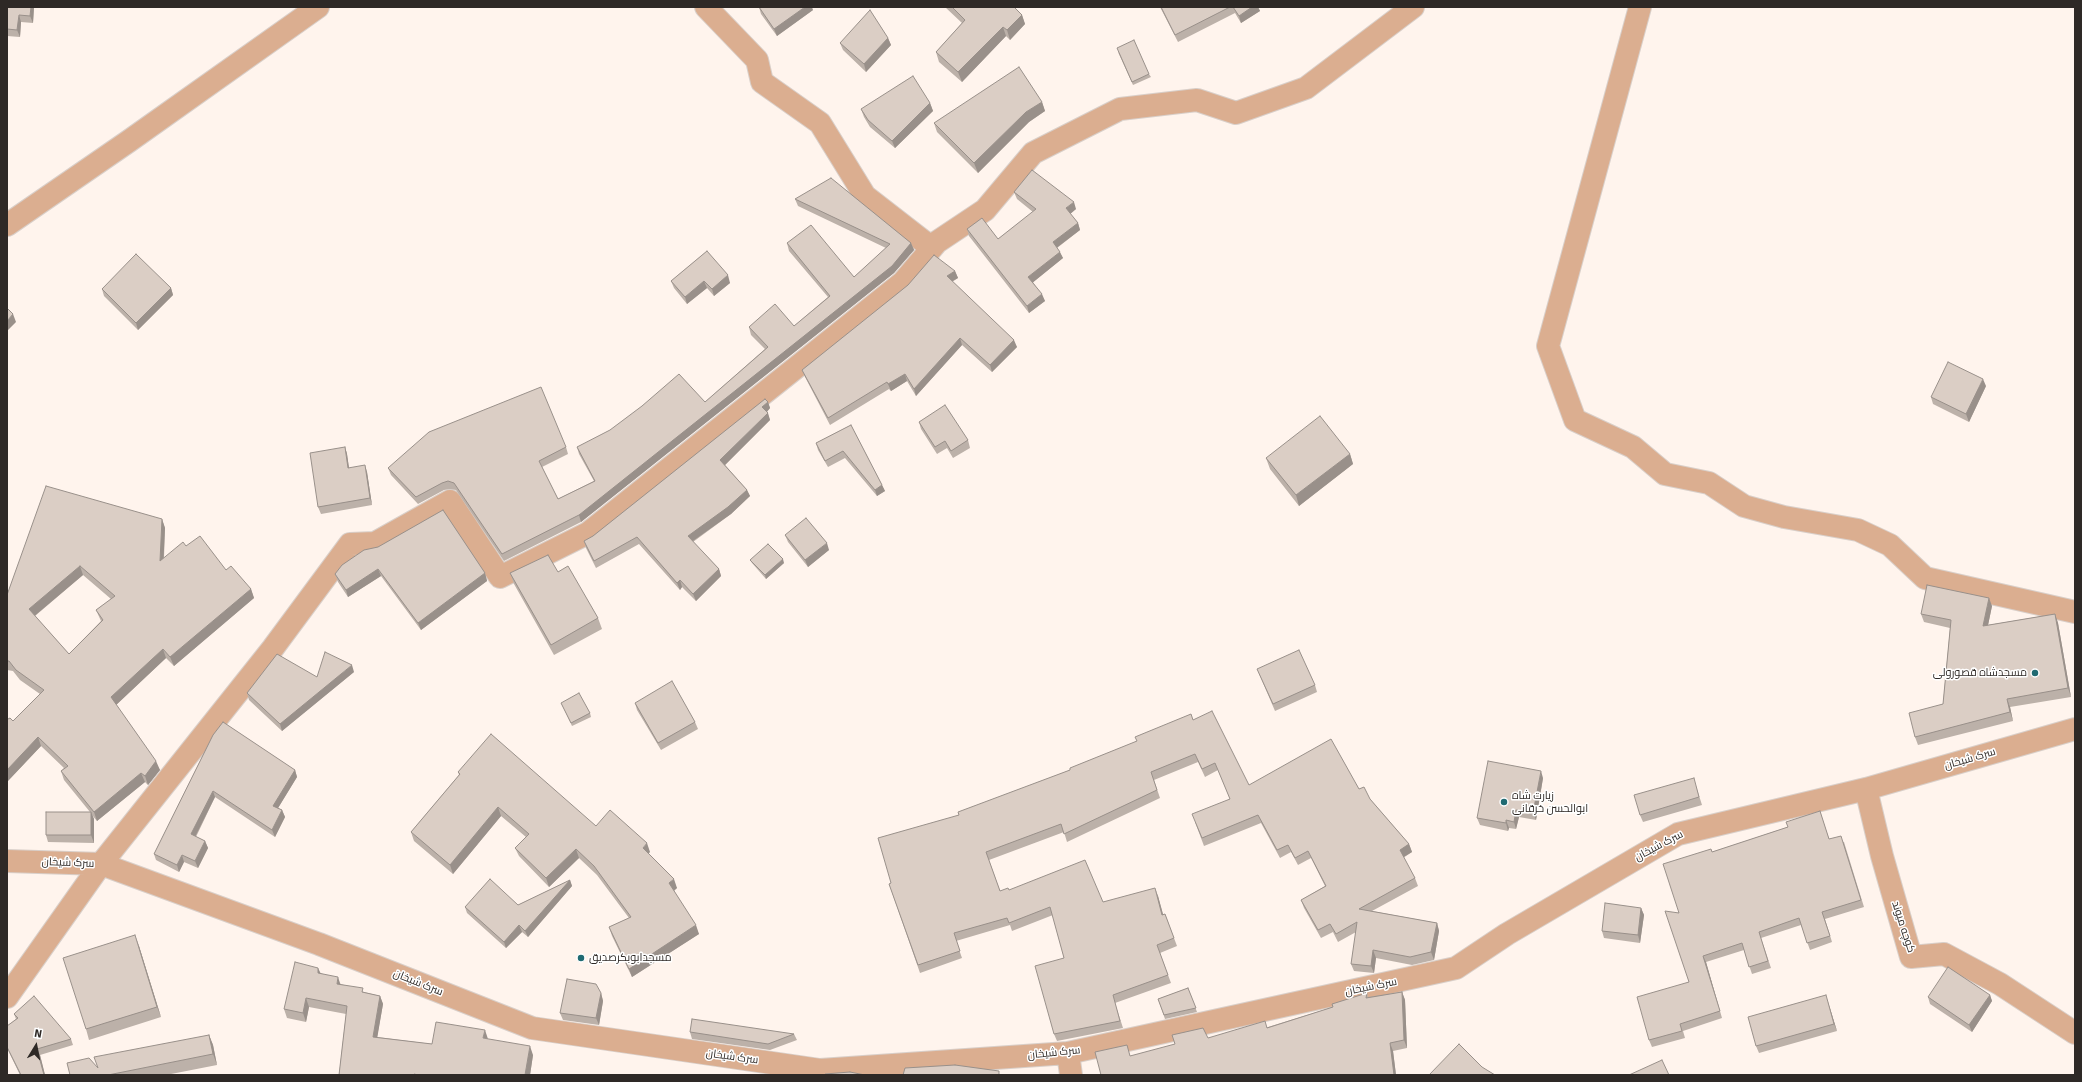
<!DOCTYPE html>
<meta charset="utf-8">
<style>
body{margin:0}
#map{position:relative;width:2082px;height:1082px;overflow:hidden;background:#fff4ed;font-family:Signika,sans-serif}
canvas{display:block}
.frame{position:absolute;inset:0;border:8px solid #2e2926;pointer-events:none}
.north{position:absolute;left:16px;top:1026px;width:40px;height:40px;-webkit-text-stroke:3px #fff;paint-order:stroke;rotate:10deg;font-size:11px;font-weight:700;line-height:16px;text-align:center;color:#2e2926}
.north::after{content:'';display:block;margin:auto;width:14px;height:18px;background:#2e2926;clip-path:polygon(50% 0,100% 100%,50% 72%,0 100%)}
</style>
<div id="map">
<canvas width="2082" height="1082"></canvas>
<div class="frame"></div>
<div class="north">N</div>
</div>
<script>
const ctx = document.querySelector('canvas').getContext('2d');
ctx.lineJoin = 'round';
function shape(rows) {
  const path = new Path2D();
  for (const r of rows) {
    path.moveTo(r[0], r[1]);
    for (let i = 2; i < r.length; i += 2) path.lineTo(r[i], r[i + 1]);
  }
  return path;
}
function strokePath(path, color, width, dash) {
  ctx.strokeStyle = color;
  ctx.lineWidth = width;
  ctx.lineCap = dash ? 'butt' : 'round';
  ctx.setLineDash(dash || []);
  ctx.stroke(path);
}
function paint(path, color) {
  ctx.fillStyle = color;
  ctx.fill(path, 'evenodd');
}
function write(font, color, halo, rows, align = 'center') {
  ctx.font = font + ' Signika,Cairo,sans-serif';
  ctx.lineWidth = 3;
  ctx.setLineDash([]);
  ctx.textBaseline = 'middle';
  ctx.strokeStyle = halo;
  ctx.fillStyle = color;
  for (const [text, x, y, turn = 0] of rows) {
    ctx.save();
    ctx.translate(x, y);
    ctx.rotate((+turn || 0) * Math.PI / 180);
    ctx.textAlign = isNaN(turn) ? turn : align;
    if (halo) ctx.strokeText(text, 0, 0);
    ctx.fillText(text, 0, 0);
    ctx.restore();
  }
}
const minor = shape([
 [706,7,757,60,762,82,820,123,865,196,932,248],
 [1640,7,1548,346,1575,420,1633,447,1665,474,1709,483,1744,506,1784,517,1858,530,1890,545,1925,578,2075,612],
 [7,225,129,141,318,7],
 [1866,789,1882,856,1911,957,1944,954,2000,984,2075,1033],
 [7,861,101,864,319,944,532,1028,820,1070,1068,1053,1456,968,1507,934,1678,834,1866,789,2075,729],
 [7,997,101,864,273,648,350,544,375,543,450,501,500,577,588,533,793,370,903,282,937,242,985,210,1033,153,1120,109,1197,100,1236,113,1306,88,1413,7],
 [1068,1053,1071,1075]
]);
strokePath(minor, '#d9cfc9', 24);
strokePath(minor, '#dbae90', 22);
paint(shape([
 [7,7,34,7,33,23,21,22,20,37,7,36],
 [759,7,813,10,777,36,761,14],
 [945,7,1014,7,1022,15,1025,24,1010,40,1006,36,962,82,939,62,936,52,962,23],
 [1160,7,1258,7,1260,11,1241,23,1235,13,1178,42],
 [888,38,891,45,866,72,843,50,840,43],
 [1118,52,1149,74,1151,77,1133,85],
 [1042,102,1045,111,1029,122,978,173,937,132,934,123],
 [930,103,933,111,895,148,870,127,864,117,861,109],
 [1014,192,1076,209,1070,214,1078,223,1080,230,1057,248,1063,258,1033,282,1045,301,1029,313,969,236,967,229,998,239,1033,212,1017,199],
 [795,199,911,243,914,250,894,273,581,522,504,561,456,490,450,489,444,490,418,504,391,475,388,468,566,447,568,454,542,467,558,499,594,481,579,454,577,447,705,402,765,349,751,335,749,327,794,326,828,297,789,251,787,243,854,277,886,248,798,206],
 [707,251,730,283,714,296,707,288,687,304,674,288,671,281],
 [955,271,958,278,952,282,1017,347,992,372,962,345,916,396,907,381,891,391,889,389,830,425,805,377,802,370],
 [171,288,173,295,138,330,104,296,102,289],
 [1986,386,1969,422,1933,404,1931,397],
 [768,402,770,408,767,412,770,420,725,465,747,490,750,496,731,514,693,542,719,569,721,576,696,601,682,587,680,590,639,544,596,568,586,548,584,541,593,536],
 [919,422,968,440,970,448,953,458,947,448,937,454,921,429],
 [851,425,882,485,885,491,877,496,845,458,828,467,818,450,816,443],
 [345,447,347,454,349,468,367,472,372,505,321,514,318,507],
 [1350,454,1353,464,1299,506,1270,469,1266,458],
 [162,519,165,528,164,558,186,546,226,570,251,589,254,598,174,666,166,658,116,705,160,770,148,785,145,782,97,821,92,815,94,819,94,843,48,842,46,835,90,812,64,780,61,771,64,768,41,746,7,782,7,718,8,719,13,721,40,694,20,680,13,671,7,670,7,595],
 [83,575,111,599,96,610,101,621,69,654,35,616],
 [785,535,829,550,808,567,788,542],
 [750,560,784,563,766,579,752,563],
 [342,565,485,573,487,581,421,630,381,576,348,597,338,582,335,574],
 [510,573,598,618,602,629,554,655,514,584],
 [1992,606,1988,625,2055,614,2058,623,2071,697,2010,707,2013,721,1918,745,1915,737,1943,704,1950,628,1924,622,1921,614],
 [1257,669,1315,685,1317,692,1275,711],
 [354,672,282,731,249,700,247,693,317,677],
 [561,703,590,713,591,717,572,726],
 [635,703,695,722,698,729,661,750,637,710],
 [1193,720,1249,785,1359,789,1370,799,1409,844,1412,852,1403,858,1415,878,1418,886,1372,911,1437,923,1439,931,1434,960,1412,965,1376,958,1374,973,1354,971,1351,964,1356,932,1338,942,1333,932,1321,938,1304,908,1301,900,1325,886,1311,858,1298,865,1291,852,1280,858,1261,823,1204,846,1195,822,1230,799,1218,770,1205,777,1198,762,1154,780,1160,798,1067,842,1064,832,989,860,1000,891,1009,890,1103,902,1158,896,1163,914,1165,914,1177,946,1160,953,1171,983,1115,1003,1123,1028,1057,1041,1054,1034,1064,958,1053,915,1012,931,1010,925,956,941,962,958,920,973,889,884,891,883,959,815,1070,770],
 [213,735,295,770,297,777,278,808,282,810,285,817,275,837,215,797,196,837,205,841,208,848,198,868,184,862,179,872,156,860,154,854],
 [458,772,596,826,650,852,648,853,677,888,674,891,699,934,632,977,612,936,609,927,629,918,597,875,579,858,549,887,519,856,515,848,526,837,501,816,453,874,414,841,411,832,459,775],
 [1543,778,1536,820,1519,817,1516,829,1509,828,1508,831,1480,825,1477,818],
 [1696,786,1702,805,1643,822,1640,815],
 [1820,811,1829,839,1844,842,1864,907,1825,919,1832,942,1810,950,1801,925,1761,938,1771,968,1752,974,1744,950,1706,962,1722,1018,1683,1031,1685,1038,1652,1047,1649,1040,1689,982,1679,913,1712,852,1788,827],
 [570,880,572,886,528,937,522,932,506,948,467,913,465,907,518,905],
 [1641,908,1644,915,1640,943,1604,938,1602,931],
 [139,946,161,1017,89,1040,86,1029],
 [321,973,341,984,364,992,380,996,383,1004,377,1037,432,1044,488,1039,533,1055,530,1075,339,1075,346,1014,309,1007,306,1022,287,1018,284,1009],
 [1188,988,1197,1012,1165,1019,1158,999],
 [1402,992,1405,1000,1407,1048,1393,1051,1396,1075,1101,1075,1131,1056,1208,1038,1268,1027,1333,1007,1367,993,1368,997],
 [601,993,603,1001,599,1025,563,1020,560,1013],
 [1990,995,1992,1001,1972,1032,1930,1004,1928,997],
 [1828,1002,1837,1031,1759,1053,1756,1046],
 [14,1014,71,1039,73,1045,40,1055,45,1075,20,1075,7,1048,7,1026,16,1019],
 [690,1032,794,1034,797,1040,770,1050,692,1039],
 [209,1035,213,1045,217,1065,166,1075,70,1075,98,1068]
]), '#bcb1a9');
paint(shape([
 [31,7,34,7,33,23,30,16],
 [805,7,812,7,813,10,777,36,774,29],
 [1252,7,1258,7,1260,11,1241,23,1239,16],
 [19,15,21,22,20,37,17,30],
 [1022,15,1025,24,1010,40,1007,30],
 [1003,27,1006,36,962,82,958,72],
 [888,38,891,45,866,72,864,64],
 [1042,102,1045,111,1029,122,978,173,974,163,1026,112],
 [930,103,933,111,895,148,892,141],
 [1074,202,1076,209,1069,215,1066,208],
 [1078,223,1080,230,1055,249,1053,242],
 [911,243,914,250,894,273,581,522,579,515],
 [1060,252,1063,258,1031,284,1028,277],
 [955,271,958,278,949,283,947,276],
 [728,275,730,283,714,296,712,289],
 [704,281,707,288,687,304,685,297],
 [171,288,173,295,138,330,136,323],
 [1042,294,1045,301,1029,313,1027,306],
 [13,314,16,322,7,331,7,321],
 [960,338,962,345,916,396,914,389],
 [1014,340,1017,347,992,372,990,365],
 [905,374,907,381,891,391,888,384],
 [1983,379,1986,386,1969,422,1966,414],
 [768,402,770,408,765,414,762,407],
 [768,413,770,420,723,467,720,460],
 [345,447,347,454,350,475,348,468],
 [1350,454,1353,464,1299,506,1296,495],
 [365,465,367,472,372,505,370,498],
 [882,485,885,491,877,496,875,490],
 [747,490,750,496,731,514,690,543,688,536],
 [162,519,165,528,163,570,160,561],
 [827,543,829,550,808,567,805,560],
 [783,559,784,563,766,579,765,575],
 [80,566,83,575,32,618,29,609],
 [378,569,381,576,348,597,346,590],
 [719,569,721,576,696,601,693,594],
 [485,573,487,581,421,630,418,623],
 [680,580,682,587,680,590,677,583],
 [251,589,254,598,174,666,170,657],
 [1989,598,1992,606,1986,635,1983,626],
 [2055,614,2058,623,2071,697,2068,688],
 [163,649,166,658,114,707,111,697],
 [352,665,354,672,282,731,280,724],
 [2007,699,2010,707,2013,721,2010,712],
 [38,737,41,746,7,782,7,770],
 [156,761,160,770,148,785,145,776],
 [295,770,297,777,275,813,273,806],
 [1541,771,1543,778,1536,820,1533,813],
 [141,773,145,782,97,821,94,812],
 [213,791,215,797,193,841,191,834],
 [498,807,501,816,453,874,450,865],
 [282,810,285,817,275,837,272,830],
 [1516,810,1519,817,1516,829,1514,822],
 [91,812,94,819,94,843,91,835],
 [1506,820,1509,828,1508,831,1506,823],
 [205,841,208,848,198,868,195,861],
 [647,843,650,852,646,856,643,848],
 [1409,844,1412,852,1402,858,1400,850],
 [576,849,579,858,549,887,546,878],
 [182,855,184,862,179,872,177,865],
 [674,879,677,888,672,892,669,883],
 [570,880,572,886,528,937,525,931],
 [1155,888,1158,896,1165,922,1162,915],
 [1641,908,1644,915,1640,943,1638,935],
 [1437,923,1439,931,1434,960,1431,952],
 [519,925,522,932,506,948,504,942],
 [696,925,699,934,632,977,629,969],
 [135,935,139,946,161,1017,157,1007],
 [1373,950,1376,958,1374,973,1371,966],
 [1703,956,1706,962,1722,1018,1720,1011],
 [318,968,322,976,318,973],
 [338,977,341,986,337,984],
 [1402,992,1405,1000,1407,1048,1404,1040],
 [601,993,603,1001,599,1025,596,1018],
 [1826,995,1828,1002,1837,1031,1834,1024],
 [1990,995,1992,1001,1972,1032,1969,1025],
 [380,996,383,1004,376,1045,373,1037],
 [306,998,309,1007,306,1022,303,1013],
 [485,1030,488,1039,483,1038],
 [209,1035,213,1045,217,1065,213,1054],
 [1390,1043,1393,1051,1396,1075,1394,1075],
 [530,1046,533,1055,530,1075,525,1075],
 [37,1049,40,1055,45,1075,44,1075]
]), '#99908a');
const building = shape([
 [7,7,31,7,30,16,19,15,17,30,7,29,7,7],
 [759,7,805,7,774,29,759,7],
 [952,7,1014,7,1022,15,1007,30,1003,27,958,72,936,52,965,20,952,7],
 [1161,7,1230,7,1175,35,1161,7],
 [1233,7,1252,7,1239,16,1233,7],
 [870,10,888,38,864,64,840,43,870,10],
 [1134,40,1149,74,1132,82,1117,48,1134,40],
 [1019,67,1042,102,1026,112,974,163,934,123,1019,67],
 [913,76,930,103,892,141,868,120,861,109,913,76],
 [1032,170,1074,202,1066,208,1078,223,1053,242,1060,252,1028,277,1042,294,1027,306,967,229,982,218,998,239,1036,209,1014,192,1032,170],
 [831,178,911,243,892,266,579,515,502,554,454,483,448,481,442,483,416,497,388,468,429,432,541,387,566,447,539,461,558,499,595,481,577,447,610,430,642,406,679,374,705,402,768,347,749,327,775,304,794,326,830,296,787,243,811,225,854,277,890,244,795,199,831,178],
 [707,251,728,275,712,289,704,281,685,297,671,281,707,251],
 [136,254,171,288,136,323,102,289,136,254],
 [934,255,955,271,947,276,1014,340,990,365,960,338,914,389,905,374,888,384,887,382,828,418,802,370,908,285,934,255],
 [7,308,13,314,7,321,7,308],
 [1948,362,1983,379,1966,414,1931,397,1948,362],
 [765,399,768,402,762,407,768,413,720,460,747,490,728,507,688,536,719,569,693,594,680,580,677,583,637,537,594,561,584,541,593,536,765,399],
 [945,405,968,440,951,451,945,441,935,447,919,422,945,405],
 [1320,416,1350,454,1296,495,1266,458,1320,416],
 [851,425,882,485,875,490,843,451,825,461,816,443,851,425],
 [345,447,348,468,365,465,370,498,318,507,310,453,345,447],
 [46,486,162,519,160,561,183,542,186,546,200,536,226,570,231,566,251,589,170,657,163,649,111,697,156,761,145,776,141,773,94,812,61,771,68,766,38,737,7,770,7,718,8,719,10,718,13,721,44,690,16,670,9,661,7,661,7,595,46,486],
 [80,566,115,596,96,610,103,620,69,654,29,609,80,566],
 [443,510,485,573,418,623,378,569,346,590,335,574,342,565,364,550,378,547,443,510],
 [806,518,827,543,805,560,785,535,806,518],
 [768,544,783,559,765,575,750,560,768,544],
 [548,555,558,572,568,566,598,618,551,645,510,573,548,555],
 [1927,585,1989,598,1983,626,2055,614,2068,688,2007,699,2010,712,1915,737,1909,713,1943,704,1951,620,1921,614,1927,585],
 [1299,650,1315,685,1273,704,1257,669,1299,650],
 [325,652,352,665,280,724,247,693,277,654,317,677,325,652],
 [672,681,695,722,658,743,635,703,672,681],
 [579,693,590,713,571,723,561,703,579,693],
 [1212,711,1249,785,1331,739,1359,789,1364,787,1370,799,1409,844,1400,850,1415,878,1359,909,1437,923,1431,952,1410,957,1373,950,1371,966,1351,964,1357,922,1336,934,1330,924,1318,930,1301,900,1326,886,1308,851,1295,858,1288,845,1277,850,1258,815,1202,838,1192,814,1230,799,1215,763,1202,769,1195,754,1151,772,1157,790,1064,834,1061,824,986,852,1000,891,1008,888,1009,890,1085,860,1103,902,1155,888,1162,915,1165,914,1174,938,1157,945,1168,975,1113,995,1120,1021,1054,1034,1035,966,1064,958,1050,907,1009,923,1007,918,954,933,960,951,918,965,889,884,891,883,878,838,959,815,958,812,1070,770,1070,768,1137,741,1135,737,1191,714,1193,720,1212,711],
 [223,722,295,770,273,806,282,810,272,830,213,791,191,834,205,841,195,861,182,855,177,865,154,854,213,735,223,722],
 [491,734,596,826,610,810,647,843,643,848,674,879,669,883,696,925,629,969,609,927,631,917,594,866,576,849,546,878,515,848,529,834,498,807,450,865,411,832,460,774,458,772,491,734],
 [1488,761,1541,771,1533,813,1516,810,1514,822,1506,820,1506,823,1477,818,1488,761],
 [1694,778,1699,797,1640,815,1634,795,1694,778],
 [1820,811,1829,839,1841,836,1861,900,1822,912,1830,936,1807,943,1799,918,1759,932,1768,961,1749,967,1742,943,1703,956,1720,1011,1680,1024,1682,1031,1649,1040,1637,997,1689,982,1665,911,1679,913,1663,864,1711,849,1712,852,1788,827,1786,822,1820,811],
 [46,812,91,812,91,835,46,835,46,812],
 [490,879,518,905,570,880,525,931,519,925,504,942,465,907,490,879],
 [1605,903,1641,908,1638,935,1602,931,1605,903],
 [135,935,157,1007,86,1029,63,958,135,935],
 [295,962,318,968,318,973,338,977,337,984,363,988,362,992,380,996,373,1037,432,1044,436,1022,485,1030,483,1038,530,1046,525,1075,418,1075,414,1074,414,1075,339,1075,347,1006,306,998,303,1013,284,1009,295,962],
 [1948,967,1990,995,1969,1025,1928,997,1948,967],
 [567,979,596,984,601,993,596,1018,560,1013,567,979],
 [1188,988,1196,1008,1164,1015,1158,999,1188,988],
 [1402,992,1404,1040,1390,1043,1394,1075,1101,1075,1095,1052,1127,1045,1130,1056,1175,1044,1172,1035,1203,1028,1208,1038,1265,1021,1267,1028,1333,1007,1332,1004,1367,993,1366,998,1402,992],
 [1826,995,1834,1024,1756,1046,1748,1017,1826,995],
 [34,996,71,1039,37,1049,44,1075,21,1075,7,1047,7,1026,18,1018,14,1014,34,996],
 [692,1019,794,1034,768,1044,690,1032,692,1019],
 [209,1035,213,1054,108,1075,70,1075,67,1063,89,1058,98,1068,94,1057,209,1035],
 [1459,1044,1482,1067,1495,1075,1429,1075,1459,1044],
 [1662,1060,1669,1075,1629,1075,1662,1060],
 [955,1065,999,1071,999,1075,903,1075,905,1068,955,1065],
 [850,1072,865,1075,824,1075,825,1074,850,1072]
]);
paint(building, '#dbcec5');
strokePath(building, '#99908a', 1);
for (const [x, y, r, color] of [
 [2035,673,4,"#1f6a72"],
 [1504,802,4,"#1f6a72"],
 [581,958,4,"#1f6a72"]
]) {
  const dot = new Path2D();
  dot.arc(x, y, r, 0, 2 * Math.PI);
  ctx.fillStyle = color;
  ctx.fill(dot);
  strokePath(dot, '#fff', 1.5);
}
write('11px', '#2e2926', '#fff', [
 ["مسجدشاه قصورولی",2027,673,"right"],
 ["زیارت شاه",1512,796],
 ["ابوالحسن خرقانی",1512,809],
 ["مسجدابوبکرصدیق",589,958]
], 'left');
write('11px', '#2e2926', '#fff', [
 ["سرک شیخان",1970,759,-16],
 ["سرک شیخان",1659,846,-28],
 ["سرک شیخان",68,863,2],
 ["کوچه میوند",1903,927,72],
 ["سرک شیخان",418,983,22],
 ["سرک شیخان",1371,987,-12],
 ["سرک شیخان",1054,1053,-6],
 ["سرک شیخان",732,1057,8]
]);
</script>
